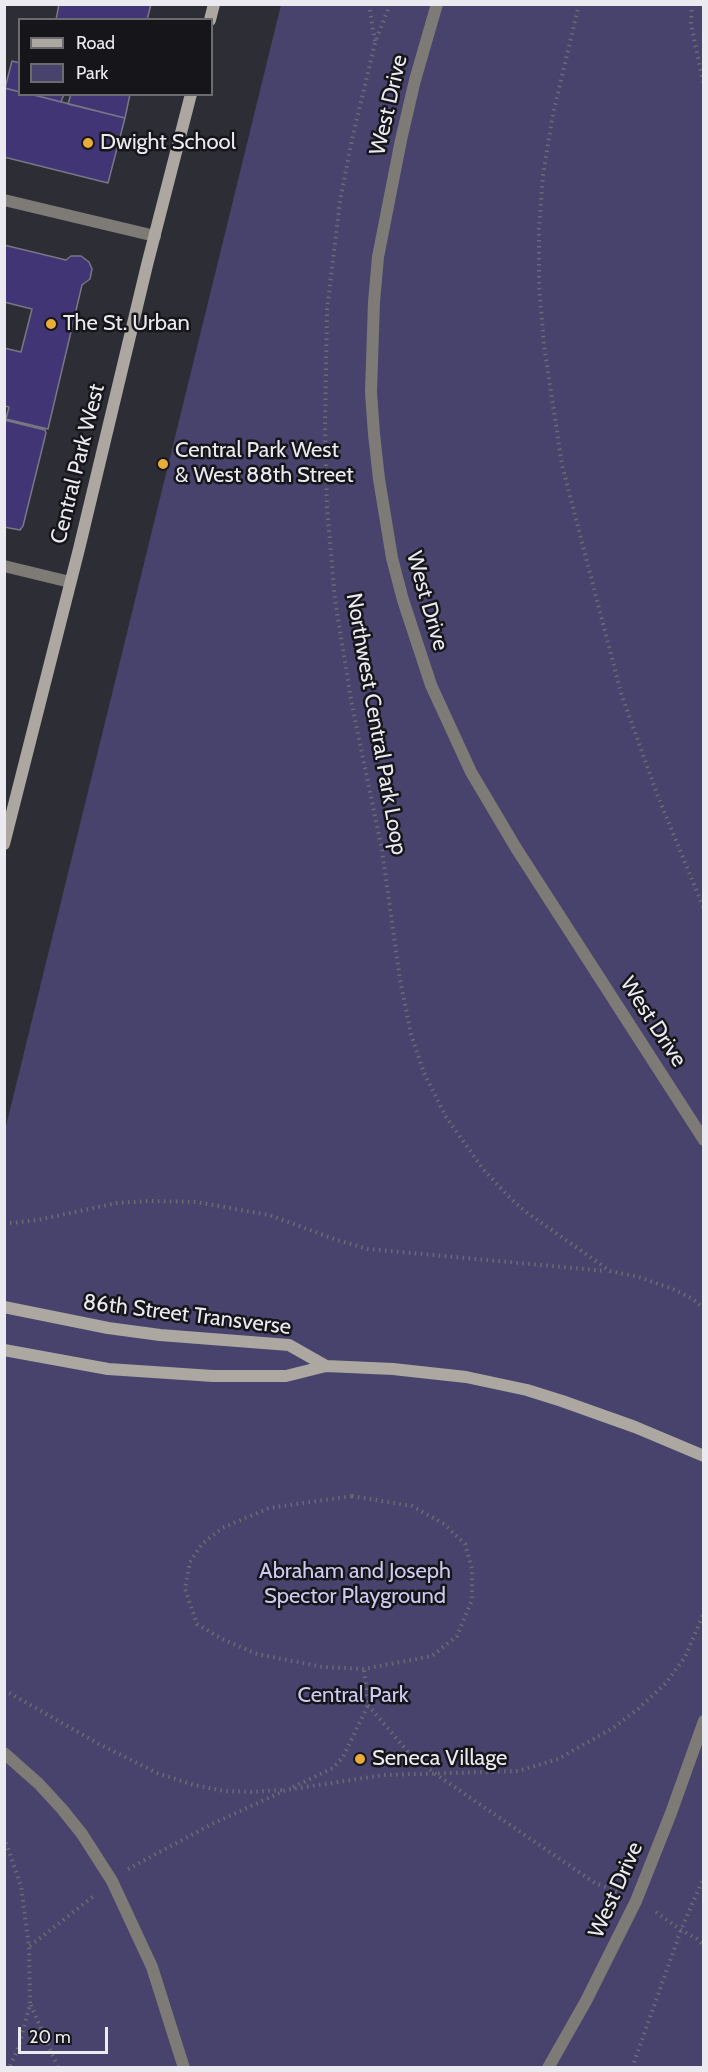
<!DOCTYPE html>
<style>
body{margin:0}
#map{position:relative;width:708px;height:2072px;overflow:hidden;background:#2d2d36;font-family:Cabin,sans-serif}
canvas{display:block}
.frame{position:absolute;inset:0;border:6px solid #eaeaf0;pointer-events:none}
.legend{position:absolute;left:18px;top:18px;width:195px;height:78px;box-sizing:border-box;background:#16161a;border:2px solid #6b6b70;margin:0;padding:8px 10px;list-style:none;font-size:18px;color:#eaeaf0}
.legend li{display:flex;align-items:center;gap:12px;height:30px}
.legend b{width:30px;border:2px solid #6b6b70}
.scale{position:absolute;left:18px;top:2027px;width:90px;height:27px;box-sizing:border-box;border:3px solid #eaeaf0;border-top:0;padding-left:8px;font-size:18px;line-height:21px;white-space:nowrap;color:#eaeaf0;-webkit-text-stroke:4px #16161a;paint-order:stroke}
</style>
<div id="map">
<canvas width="708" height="2072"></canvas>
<div class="frame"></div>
<ul class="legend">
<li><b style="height:8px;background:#aca7a0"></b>Road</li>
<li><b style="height:16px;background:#48436d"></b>Park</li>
</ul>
<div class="scale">20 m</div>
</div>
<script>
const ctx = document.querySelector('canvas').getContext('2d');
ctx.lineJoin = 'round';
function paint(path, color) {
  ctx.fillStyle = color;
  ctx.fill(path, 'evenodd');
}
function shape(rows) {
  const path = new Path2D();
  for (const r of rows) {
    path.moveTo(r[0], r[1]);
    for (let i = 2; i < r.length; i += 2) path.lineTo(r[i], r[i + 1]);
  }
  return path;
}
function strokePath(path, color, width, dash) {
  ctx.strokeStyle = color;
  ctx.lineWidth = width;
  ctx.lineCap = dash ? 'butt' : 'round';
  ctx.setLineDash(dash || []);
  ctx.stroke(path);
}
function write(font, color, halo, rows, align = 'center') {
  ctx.font = font + ' Cabin,sans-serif';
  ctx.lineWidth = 5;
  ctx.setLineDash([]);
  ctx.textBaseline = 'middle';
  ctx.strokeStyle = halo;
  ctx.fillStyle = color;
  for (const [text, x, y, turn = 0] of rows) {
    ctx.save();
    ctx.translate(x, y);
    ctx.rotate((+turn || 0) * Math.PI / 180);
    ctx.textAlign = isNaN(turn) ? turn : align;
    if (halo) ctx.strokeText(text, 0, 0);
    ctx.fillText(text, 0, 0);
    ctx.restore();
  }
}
paint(shape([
 [281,5,703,5,703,2067,5,2068,5,1130]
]), '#48436d');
const building = shape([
 [59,4,151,4,147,20,56,20,59,4],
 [12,61,20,63,20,92,5,88,12,61],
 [4,88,20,92,20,94,30,94,125,118,108,183,4,157,4,88],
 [30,94,64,94,61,102,30,94],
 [71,94,130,94,125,118,68,104,71,94],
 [4,245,66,260,71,256,81,256,89,262,92,269,90,279,82,285,48,429,6,419,9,407,4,406,4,348,21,352,32,309,4,302,4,245],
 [4,420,45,430,46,433,23,526,20,530,4,527,4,420]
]);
paint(building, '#413576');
strokePath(building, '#787783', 1.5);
strokePath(shape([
 [369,4,375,42],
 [390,4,375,43,353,135,340,201,327,310,325,427,327,507,335,600,352,705,382,850,400,980,411,1034,424,1073,446,1117,483,1169,512,1200,526,1212,610,1271,639,1277,673,1289,693,1299,704,1309],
 [579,4,553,114,543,175,539,229,539,285,544,345,562,465,621,693,657,794,704,909],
 [692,4,691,24,704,86],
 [4,1222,12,1223,38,1220,117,1203,148,1201,196,1202,269,1215,337,1240,368,1249,606,1271],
 [352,1496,412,1506,444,1524,465,1544,472,1569,472,1600,457,1636,432,1656,364,1669,323,1667,257,1654,222,1639,197,1624,185,1589,190,1562,202,1544,222,1528,269,1508,352,1496],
 [4,1690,99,1744,157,1773,194,1785,224,1791,252,1792,283,1790],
 [368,1705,408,1752,434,1773,595,1883,618,1892],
 [293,1787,333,1768,343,1757,368,1705,364,1669],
 [4,1837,21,1886,29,1946,30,2004,19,2046,9,2068],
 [128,1869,212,1824,286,1790,384,1775,518,1771,558,1759,613,1728,638,1709,666,1683,685,1657,704,1613],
 [656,1912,681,1930,697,1939,704,1946],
 [30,1946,95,1895],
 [31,2005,58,2068],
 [632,2068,681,1930,704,1877]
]), '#6b6b73', 4, [1.5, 4.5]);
strokePath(shape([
 [4,1753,39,1784,62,1809,82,1834,112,1881,152,1967,184,2068]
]), '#7e7b77', 12);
strokePath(shape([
 [437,4,415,80,401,140,378,257,374,302,371,392,374,434,379,479,392,558,403,600,431,685,471,772,516,848,704,1140],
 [548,2068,586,2001,636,1901,671,1813,704,1721]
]), '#7e7b77', 12);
strokePath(shape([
 [4,200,155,236],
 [4,566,70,582]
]), '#7e7b77', 12);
strokePath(shape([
 [210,20,214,4],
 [4,844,79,549,147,265,191,94],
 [4,1307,108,1328,160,1335,289,1345,326,1366],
 [4,1350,108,1369,213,1376,286,1376,326,1366,393,1369,466,1377,527,1390,562,1401,635,1427,704,1456]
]), '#aca7a0', 12);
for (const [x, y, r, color] of [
 [88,143,6,"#e8ac37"],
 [51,324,6,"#e8ac37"],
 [163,464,6,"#e8ac37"],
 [360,1759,6,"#e8ac37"]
]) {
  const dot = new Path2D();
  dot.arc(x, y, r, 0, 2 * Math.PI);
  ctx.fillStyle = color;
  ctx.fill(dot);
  strokePath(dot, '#16161a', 2);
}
write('22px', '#eaeaf0', '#16161a', [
 ["West Drive",389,105,-77],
 ["Central Park West",78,464,-76],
 ["West Drive",427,601,74],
 ["Northwest Central Park Loop",376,724,80],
 ["West Drive",653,1022,57],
 ["86th Street Transverse",187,1315,7],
 ["West Drive",616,1890,-66]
]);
write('22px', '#eaeaf0', '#16161a', [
 ["Dwight School",100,143],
 ["The St. Urban",63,324],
 ["Central Park West",175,451],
 ["& West 88th Street",175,476],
 ["Seneca Village",372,1759]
], 'left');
write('22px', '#cdc9f1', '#16161a', [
 ["Abraham and Joseph",355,1572],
 ["Spector Playground",355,1597],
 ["Central Park",353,1696]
]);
</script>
